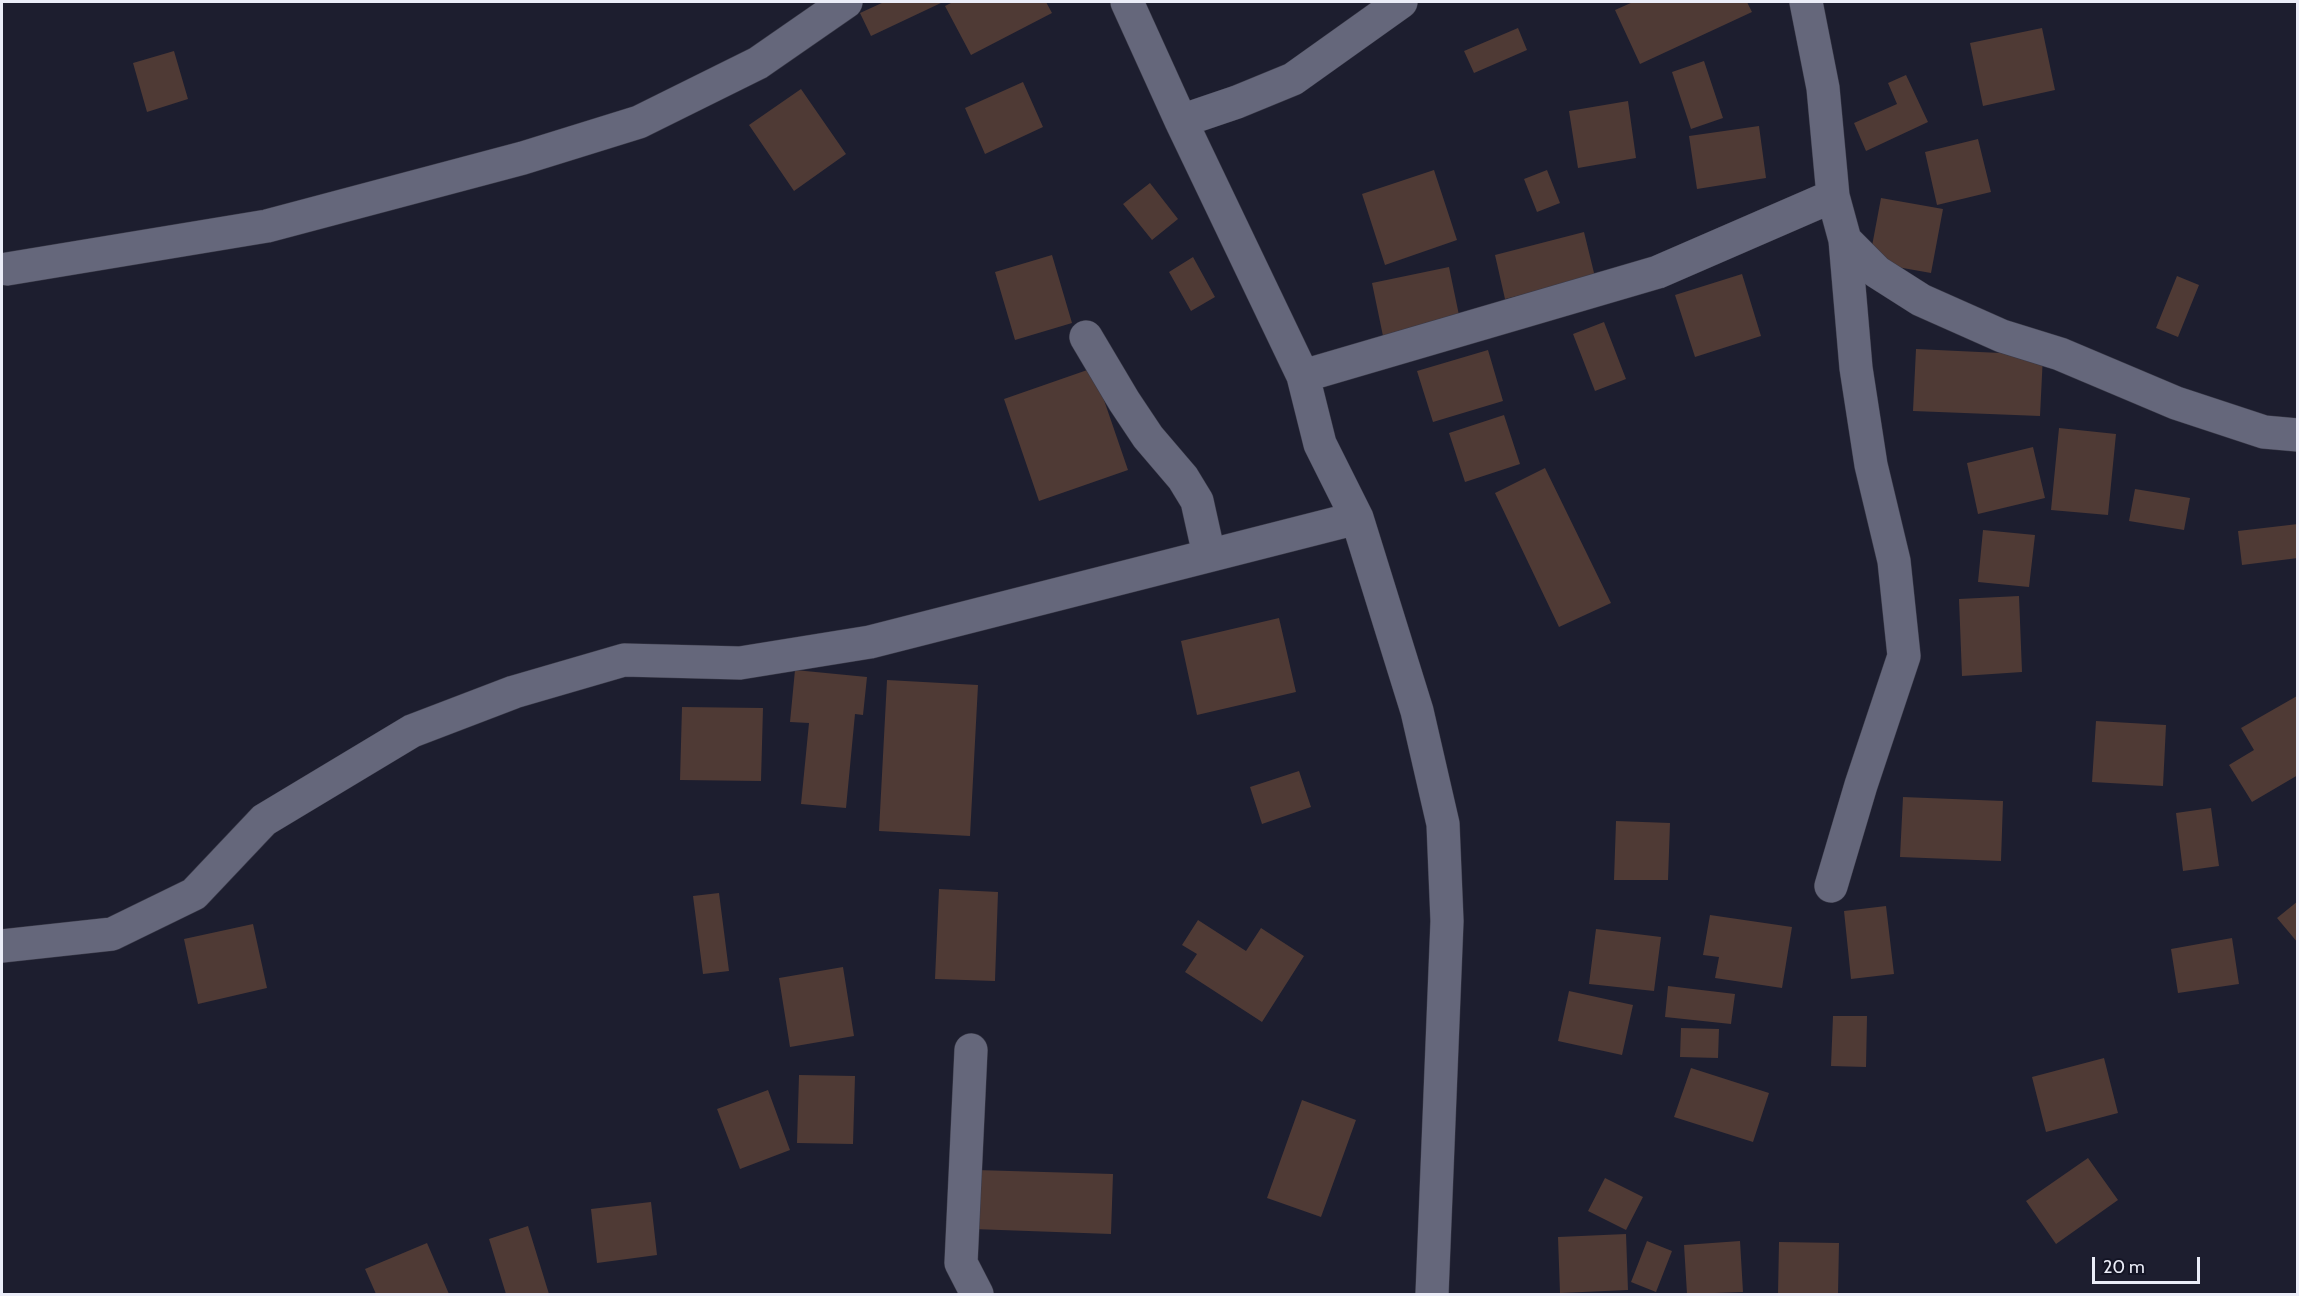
<!DOCTYPE html>
<style>
body{margin:0}
#map{position:relative;width:2299px;height:1296px;overflow:hidden;background:#1d1e2f;font-family:Cabin,sans-serif}
canvas{display:block}
.frame{position:absolute;inset:0;border:3px solid #ebedf8;pointer-events:none}
.scale{position:absolute;left:2092px;top:1257px;width:108px;height:27px;box-sizing:border-box;border:3px solid #ebedf8;border-top:0;padding-left:8px;font-size:18px;line-height:21px;white-space:nowrap;color:#ebedf8;-webkit-text-stroke:4px #141525;paint-order:stroke}
</style>
<div id="map">
<canvas width="2299" height="1296"></canvas>
<div class="frame"></div>
<div class="scale">20 m</div>
</div>
<script>
const ctx = document.querySelector('canvas').getContext('2d');
ctx.lineJoin = 'round';
function paint(path, color) {
  ctx.fillStyle = color;
  ctx.fill(path, 'evenodd');
}
function shape(rows) {
  const path = new Path2D();
  for (const r of rows) {
    path.moveTo(r[0], r[1]);
    for (let i = 2; i < r.length; i += 2) path.lineTo(r[i], r[i + 1]);
  }
  return path;
}
function strokePath(path, color, width, dash) {
  ctx.strokeStyle = color;
  ctx.lineWidth = width;
  ctx.lineCap = dash ? 'butt' : 'round';
  ctx.setLineDash(dash || []);
  ctx.stroke(path);
}
paint(shape([
 [884,2,943,2,871,36,860,13],
 [953,2,1046,2,1052,13,971,55,945,6],
 [1633,2,1747,2,1752,12,1640,64,1615,10],
 [1518,28,1527,50,1474,73,1464,51],
 [2042,28,2055,90,1983,106,1970,43],
 [174,51,188,99,147,112,133,63],
 [1704,61,1723,118,1691,129,1672,72],
 [1906,75,1928,122,1866,151,1854,123,1897,104,1888,83],
 [1023,82,1043,127,985,154,965,108],
 [801,89,846,154,794,191,749,125],
 [1628,101,1636,158,1578,168,1569,111],
 [1759,126,1766,178,1697,189,1689,136],
 [1978,139,1991,192,1937,205,1925,152],
 [1434,170,1457,240,1385,265,1362,194],
 [1547,170,1560,203,1537,212,1524,179],
 [1150,183,1178,219,1152,240,1123,204],
 [1881,198,1943,209,1931,273,1869,262],
 [1584,232,1595,277,1505,299,1495,255],
 [1052,255,1072,323,1015,340,995,272],
 [1193,257,1215,297,1191,311,1169,272],
 [1449,267,1460,320,1383,336,1372,283],
 [1742,274,1761,336,1695,357,1675,295],
 [2177,276,2199,285,2178,337,2156,328],
 [1604,322,1626,379,1595,391,1573,334],
 [1916,349,2043,355,2040,416,1913,411],
 [1488,350,1503,401,1433,422,1417,371],
 [1093,368,1128,470,1039,501,1004,399],
 [1504,415,1520,464,1465,482,1449,433],
 [2059,428,2116,434,2108,515,2051,510],
 [2033,447,2045,498,1978,514,1967,463],
 [1545,468,1611,603,1559,627,1495,493],
 [2135,489,2190,498,2184,530,2129,521],
 [2298,524,2298,558,2242,565,2238,531],
 [1983,530,2035,535,2029,587,1978,582],
 [2019,596,2022,672,1962,676,1959,599],
 [1279,618,1296,692,1197,715,1181,641],
 [795,670,867,677,863,715,855,714,846,808,801,804,809,723,790,722],
 [887,680,978,685,970,836,879,831],
 [2297,696,2298,775,2252,802,2229,765,2254,750,2241,728],
 [682,707,763,708,761,781,680,780],
 [2096,721,2166,725,2163,786,2092,782],
 [1299,771,1311,807,1262,824,1250,787],
 [1903,797,2003,801,2001,861,1900,857],
 [2211,808,2219,866,2183,871,2176,813],
 [1616,821,1670,823,1668,880,1614,880],
 [939,889,998,892,995,981,935,979],
 [719,893,729,971,703,974,693,896],
 [2298,901,2298,943,2277,918],
 [1886,906,1894,974,1851,979,1844,911],
 [1710,915,1792,927,1782,988,1715,978,1719,957,1703,955],
 [1198,920,1246,951,1261,928,1304,956,1262,1022,1185,972,1197,954,1182,945],
 [253,924,267,988,198,1004,184,939],
 [1596,929,1661,937,1654,991,1589,984],
 [2232,938,2239,984,2178,993,2171,949],
 [843,967,854,1036,790,1047,779,978],
 [1668,986,1735,994,1731,1024,1665,1017],
 [1569,991,1633,1005,1622,1055,1558,1041],
 [1833,1016,1867,1016,1866,1067,1831,1066],
 [1681,1028,1719,1029,1718,1058,1680,1057],
 [2104,1058,2118,1113,2046,1132,2032,1077],
 [1691,1068,1769,1093,1753,1142,1674,1117],
 [799,1075,855,1076,853,1144,797,1143],
 [768,1090,790,1150,740,1169,717,1109],
 [1302,1100,1356,1120,1321,1217,1267,1198],
 [2088,1158,2118,1200,2056,1244,2026,1201],
 [976,1170,1113,1174,1111,1234,973,1229],
 [1605,1178,1643,1197,1626,1230,1588,1211],
 [651,1202,657,1255,597,1263,591,1209],
 [528,1226,549,1294,506,1294,489,1239],
 [1626,1234,1628,1290,1560,1293,1558,1237],
 [1647,1241,1672,1251,1656,1292,1631,1282],
 [1740,1241,1743,1292,1687,1294,1684,1245],
 [1779,1242,1839,1243,1838,1294,1778,1294],
 [427,1243,449,1294,376,1294,365,1269]
]), '#4f3a35');
const minor = shape([
 [1127,2,1181,121,1303,376,1320,444,1357,518,1417,711,1443,824,1447,921,1432,1294],
 [1806,2,1823,88,1833,196,1845,240,1877,272,1921,300,2002,336,2060,354,2176,403,2264,432,2298,435],
 [1181,121,1237,102,1293,79,1401,2],
 [7,269,267,226,523,158,639,122,758,63,846,2],
 [1086,337,1124,401,1148,437,1183,478,1197,501,1209,555],
 [1303,376,1658,272,1833,196],
 [1831,886,1861,785,1904,656,1894,561,1871,465,1856,368,1845,240],
 [2,946,112,934,194,894,264,820,412,731,514,692,624,660,740,663,870,642,1357,518],
 [971,1050,961,1263,977,1294]
]);
strokePath(minor, '#3a3a48', 34);
strokePath(minor, '#65677b', 33);
</script>
